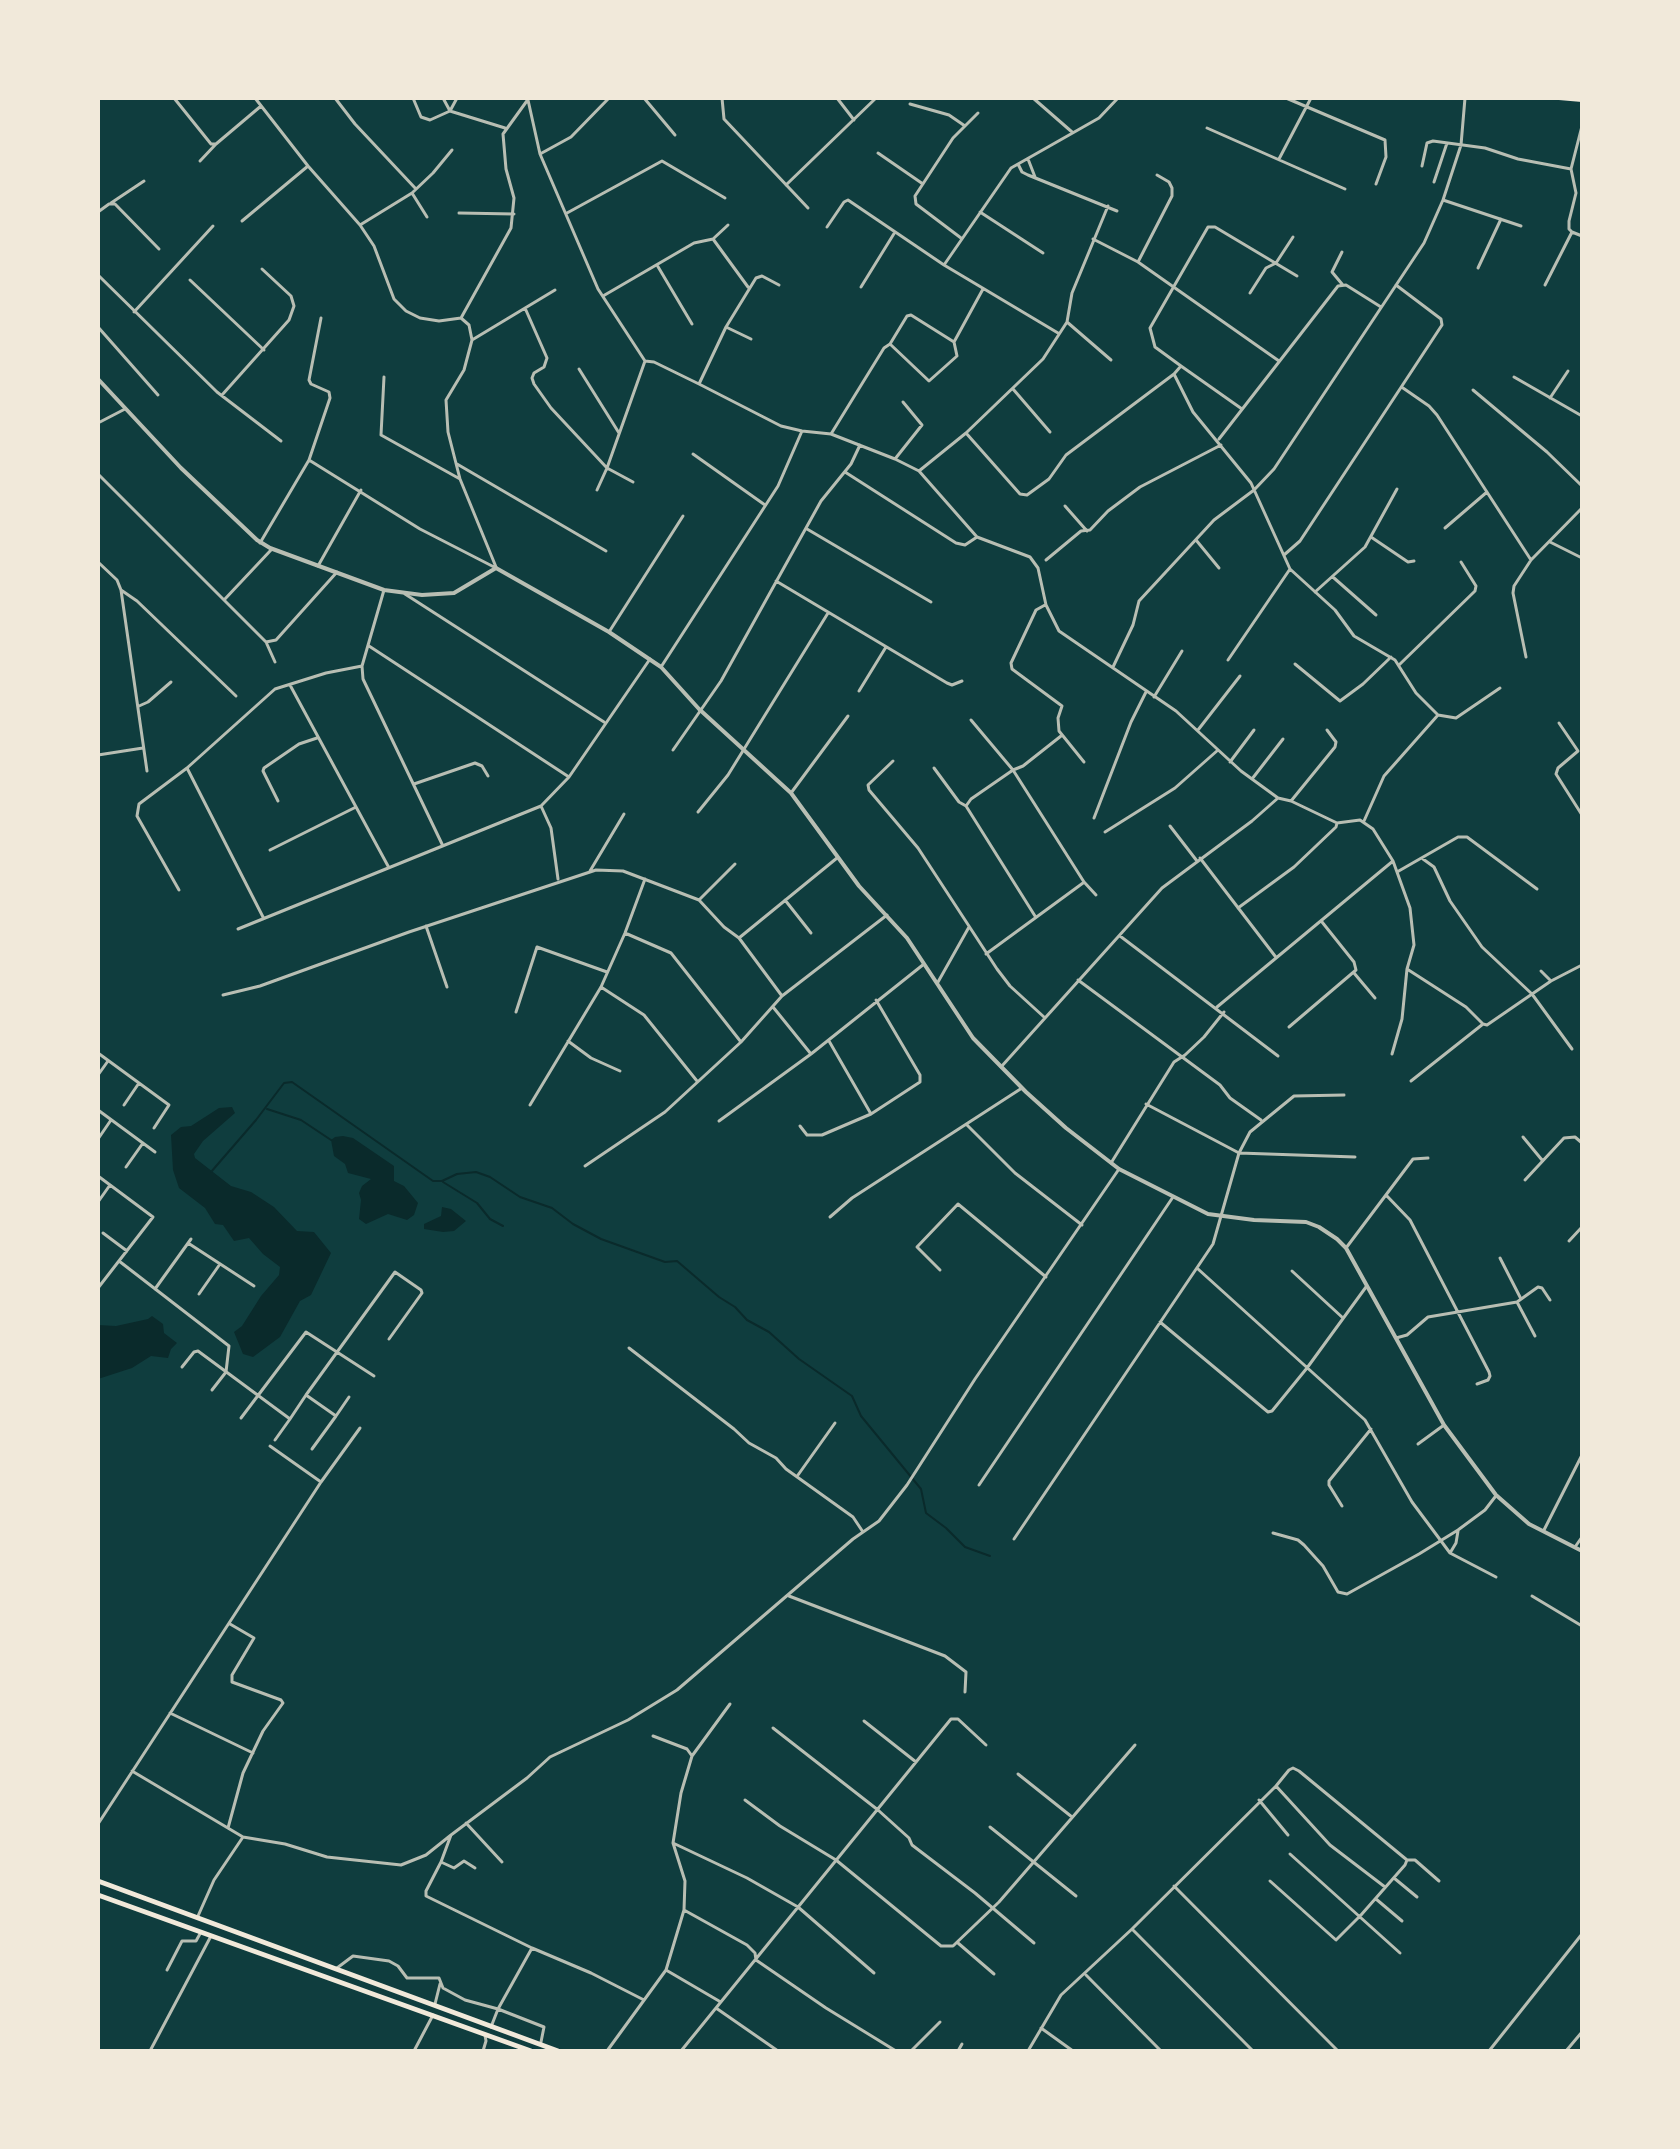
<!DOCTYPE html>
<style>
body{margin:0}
#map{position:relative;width:1680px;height:2149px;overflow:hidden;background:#0f3d3e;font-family:"Asap Condensed",sans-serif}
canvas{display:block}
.frame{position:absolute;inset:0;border:100px solid #f1e9da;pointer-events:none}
</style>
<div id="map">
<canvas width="1680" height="2149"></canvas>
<div class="frame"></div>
</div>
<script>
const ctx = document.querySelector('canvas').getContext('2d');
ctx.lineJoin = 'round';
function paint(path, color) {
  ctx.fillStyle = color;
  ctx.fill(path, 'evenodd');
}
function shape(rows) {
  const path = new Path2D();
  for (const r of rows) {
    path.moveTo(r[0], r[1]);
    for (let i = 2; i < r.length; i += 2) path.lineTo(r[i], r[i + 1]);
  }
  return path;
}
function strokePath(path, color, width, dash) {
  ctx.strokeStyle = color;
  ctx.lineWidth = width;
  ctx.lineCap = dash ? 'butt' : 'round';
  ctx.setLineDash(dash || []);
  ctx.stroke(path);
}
paint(shape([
 [232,1107,235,1113,203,1141,194,1154,195,1158,231,1186,251,1192,274,1207,297,1231,314,1232,331,1253,311,1295,300,1301,280,1337,253,1357,243,1354,234,1332,242,1326,261,1296,279,1275,280,1267,263,1254,249,1238,234,1241,223,1225,215,1224,205,1208,179,1188,173,1170,171,1135,181,1127,191,1126,219,1108],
 [343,1136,353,1138,394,1166,394,1181,404,1186,418,1203,414,1215,407,1220,388,1214,366,1224,359,1219,361,1200,359,1193,362,1186,371,1179,348,1173,345,1164,334,1156,331,1140,335,1137],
 [442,1207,451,1209,466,1221,454,1231,443,1232,424,1229,424,1224,441,1216],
 [152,1316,163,1324,164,1333,177,1343,171,1349,168,1358,151,1356,132,1368,98,1379,98,1325,116,1326,148,1319]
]), '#0a2a2b');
strokePath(shape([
 [267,1109,301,1120,331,1140],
 [211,1172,256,1120,284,1083,292,1082,433,1181,442,1181,457,1174,476,1172,490,1177,520,1197,552,1208,573,1224,601,1239,665,1262,677,1261,719,1297,735,1307,747,1320,769,1332,799,1359,852,1396,861,1416,921,1489,926,1513,946,1528,965,1547,990,1556],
 [443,1182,477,1203,490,1219,503,1226]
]), '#0a2a2b', 2);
strokePath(shape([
 [174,98,211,144,216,144,261,106],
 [255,98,308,166,360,225,374,246,394,299,406,311,420,318,439,321,461,318],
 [335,98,355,124,416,189],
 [413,98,421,117,430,120,450,111,457,98],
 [443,98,450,111,505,128],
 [644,98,675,135],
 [722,98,724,119,808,208],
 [788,98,798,98],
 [837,98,854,120],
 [1033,98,1072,132],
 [1286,98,1385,140,1386,157,1376,184],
 [528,100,540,154,598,289,645,361],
 [910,104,949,115,965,126],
 [1207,128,1345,189],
 [878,153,923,184],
 [540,154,571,137,609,98],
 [1028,159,1035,177],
 [1279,159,1311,98],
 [200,161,216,144],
 [1018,164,1022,172,1028,175,1117,211],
 [1422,166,1427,143,1433,141,1485,148,1518,159,1571,169],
 [1434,182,1447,143],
 [786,185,876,98],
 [412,193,427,217],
 [1443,200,1521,226],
 [111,203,144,181],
 [98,212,109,204,115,204,159,249],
 [980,212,1043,253],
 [459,213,514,214],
 [567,213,662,161,725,198],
 [242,221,308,166],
 [360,225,412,193,433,173,452,150],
 [827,227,844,202,848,200,944,265,1058,333],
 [1572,232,1582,236],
 [961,238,916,204,915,196,953,138,978,113],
 [713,239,748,287],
 [1093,239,1138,262,1279,361],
 [1138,262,1172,196,1172,188,1169,182,1157,175],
 [657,265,692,324],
 [944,265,1011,168,1099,118,1118,98],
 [1478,268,1501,219],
 [98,275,217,392,281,441],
 [190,280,264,350],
 [1342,284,1332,272,1342,252],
 [1545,285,1572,232,1569,229,1569,221,1576,193,1571,169,1582,126],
 [861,287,895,232],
 [1250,293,1266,268,1276,263,1293,237],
 [603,296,694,243,713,239,728,225],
 [525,308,547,358,544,367,534,373,532,378,534,384,551,408,607,468,645,361],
 [134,312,213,226],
 [461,318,469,325,472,340,464,370,446,400,448,432,460,479,496,567],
 [461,318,511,228,514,198,506,169,503,134,529,98],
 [1067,322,1111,360],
 [98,327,158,395],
 [726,327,751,339],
 [472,340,555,290],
 [890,344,929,381,957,356,954,342,983,289],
 [645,361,654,362,699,384,781,426,802,431,831,434,895,459,919,471,977,537,1030,557,1038,568,1046,605,1059,631,1176,711,1241,771,1278,798,1291,801,1337,823,1360,820,1373,829,1393,861,1410,908,1414,945,1407,969,1402,1019,1392,1054],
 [1181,366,1242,409],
 [579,369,619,433],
 [1174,374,1193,412,1251,483,1290,569,1335,610,1354,636,1395,660,1416,693,1438,715,1384,776,1364,821],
 [384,377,381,435,460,479],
 [1514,377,1582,416],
 [699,384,726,327,756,278,762,276,779,285],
 [1403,388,1429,406,1437,415,1531,560],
 [1013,389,1050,432],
 [1473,390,1547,452,1582,486],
 [222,395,289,320,294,306,291,296,262,269],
 [1550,398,1568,371],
 [98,423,125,409],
 [966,433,1020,494,1027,495,1049,479,1066,455,1174,374,1181,366,1155,347,1150,328,1208,227,1215,227,1297,276],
 [831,434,884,348,890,344,907,316,911,315,954,342],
 [1219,439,1338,286,1346,285,1381,307],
 [693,454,765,505],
 [895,459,922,425,903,402],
 [309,460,420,529,496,568],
 [457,464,606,551],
 [919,471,966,433,1043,359,1067,322,1072,293,1108,206],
 [845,472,956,543,965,545,977,537],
 [98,474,266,642,275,662],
 [597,490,607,468,633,482],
 [1065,506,1087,531],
 [1445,528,1487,492],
 [807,529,931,602],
 [1371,537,1408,562,1414,561],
 [1196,540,1219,568],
 [1550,542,1582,558],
 [260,543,309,460,330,398,329,392,311,384,309,380,321,318],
 [1284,555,1300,541,1442,325,1441,319,1396,285],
 [1046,560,1081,531,1090,530,1108,511,1140,487,1221,445],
 [98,562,117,580,121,590,147,771],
 [318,566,361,490],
 [1334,578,1376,615],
 [776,581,947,683,952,685,962,681],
 [121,590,137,601,236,696],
 [384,590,362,666,363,679,442,844],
 [1315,592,1365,547,1397,489],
 [405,594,604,722],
 [224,600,271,550],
 [1045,605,1036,610,1011,663,1012,669,1062,706,1058,718,1059,731,1084,762],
 [609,632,683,516],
 [266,642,276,640,337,572],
 [369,646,569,777],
 [1526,657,1513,593,1514,586,1531,560,1582,508],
 [1228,660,1290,569],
 [1295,664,1340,701,1363,684,1391,657],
 [1399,665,1475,591,1476,586,1461,562],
 [661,667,778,486,802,431],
 [1113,667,1133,625,1139,601,1214,520,1254,490,1274,469,1424,243,1443,200,1461,145,1465,98],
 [290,685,388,866],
 [859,691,886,647],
 [1154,697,1182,651],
 [139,706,148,702,171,682],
 [1438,715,1456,718,1500,688],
 [971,720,1013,770,1023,766,1061,736],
 [1559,723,1578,751,1558,768,1556,774,1582,815],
 [1198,730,1240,676],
 [673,750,721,681,821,501,851,464,860,445],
 [98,755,143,748],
 [893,761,868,785,869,790,918,848,997,969,1010,986,1044,1017],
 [1230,762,1254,730],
 [187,768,263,917],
 [934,768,959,802,966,806],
 [1252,779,1283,739],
 [414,784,475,763,482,766,488,776],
 [791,793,848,716],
 [278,801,263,771,264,768,299,744,317,738],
 [1291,801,1335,747,1336,742,1327,730],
 [541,806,551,828,558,879],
 [698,812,728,775,828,613],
 [1094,818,1131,722,1146,692],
 [1170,826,1197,861],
 [1105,832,1175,788,1218,750],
 [98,850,98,852],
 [270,850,356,807],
 [1200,858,1275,956],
 [1423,859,1434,867,1450,901,1482,947,1532,994,1572,1049],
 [590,871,624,814],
 [1397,872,1458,837,1467,837,1537,889],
 [179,890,137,816,139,804,187,768,275,689,326,673,362,666],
 [699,900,735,864],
 [785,900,811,933],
 [1238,908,1294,867,1336,827,1337,823],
 [1035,916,966,806,971,799,1013,770,1084,882,1096,895],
 [426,926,447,987],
 [238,929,541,806,569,777,650,659],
 [625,933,671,953,741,1042],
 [1120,936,1278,1056],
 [739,938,837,858],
 [986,954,1083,883],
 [1407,969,1466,1007,1483,1024],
 [1541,971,1551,981],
 [1354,973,1375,998],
 [1078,980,1220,1085,1230,1098,1261,1120],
 [938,982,969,927],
 [601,987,644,1015,697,1081],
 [223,995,260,986,409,932,596,870,623,871,699,900,724,927,739,938,782,996],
 [773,1007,811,1054],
 [1217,1007,1393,861],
 [516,1012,537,947,607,972],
 [1289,1027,1356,970,1354,962,1322,922],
 [568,1041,591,1058,620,1071],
 [829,1041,871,1114],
 [98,1053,169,1105,154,1128],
 [1001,1067,1162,888,1252,821,1278,798],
 [98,1075,108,1061],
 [1411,1081,1483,1024,1487,1025,1551,981,1582,965],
 [1146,1104,1239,1153,1355,1157],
 [124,1105,139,1083],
 [530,1105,601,987,625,933,645,879],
 [98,1110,155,1152],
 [719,1121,811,1054,924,964],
 [967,1125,1015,1173,1082,1225],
 [800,1126,807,1135,822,1135,871,1114,920,1082,920,1075,876,1000],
 [1523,1137,1542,1160],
 [98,1139,111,1120],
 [1111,1163,1174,1062,1185,1055,1204,1037,1224,1012],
 [585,1166,665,1112,741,1042,782,996,887,915],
 [126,1167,143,1143],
 [98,1176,153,1217,98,1288],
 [1525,1180,1564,1138,1575,1137,1582,1143],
 [1386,1195,1410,1220,1489,1372,1490,1376,1488,1380,1477,1384],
 [98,1202,110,1185],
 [830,1217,852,1198,1022,1088],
 [103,1233,127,1251],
 [1569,1241,1582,1227],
 [188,1243,254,1286],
 [1346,1248,1413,1159,1428,1158],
 [1500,1258,1520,1297],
 [119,1261,229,1346,226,1372,212,1390],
 [1198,1269,1365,1420,1412,1502,1450,1553,1496,1577],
 [940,1270,917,1247,958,1204,1046,1277],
 [1292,1271,1343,1318],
 [155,1289,191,1239],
 [199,1294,220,1264],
 [1517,1302,1535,1336],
 [1160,1322,1268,1412,1272,1411,1307,1368,1366,1287],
 [1396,1338,1407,1335,1428,1317,1517,1302,1538,1287,1542,1288,1550,1300],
 [629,1348,734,1429,749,1443,776,1458,786,1469,853,1517,863,1532],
 [182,1367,194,1352,198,1351,290,1419,306,1395,336,1416,312,1449],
 [306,1395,395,1272,421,1290,422,1293,389,1339],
 [336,1416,349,1397],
 [241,1418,306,1332,374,1376],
 [275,1440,290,1419],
 [1418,1444,1444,1425],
 [270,1446,321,1482],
 [798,1475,835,1423],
 [979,1485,1173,1197],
 [1342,1506,1329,1485,1329,1481,1371,1429],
 [1544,1530,1582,1455],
 [1273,1533,1298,1540,1304,1545,1323,1566,1338,1592,1347,1594,1419,1554,1458,1530,1485,1510,1495,1497],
 [1014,1539,1213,1244,1239,1153,1250,1132,1294,1096,1344,1095],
 [1575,1547,1582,1537],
 [1450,1553,1456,1543,1458,1531],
 [789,1596,945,1656,966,1672,965,1692],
 [1532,1596,1582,1626],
 [170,1713,253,1753],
 [864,1721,916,1762],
 [773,1728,878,1810,909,1838,912,1845,975,1893,1034,1943],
 [692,1756,730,1704],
 [132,1771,243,1837,285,1844,327,1857,401,1865,426,1855,451,1835],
 [1018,1774,1072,1817],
 [745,1800,780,1826,836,1860,941,1946,953,1946,999,1902,1135,1745],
 [1259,1800,1288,1835],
 [466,1823,502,1862],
 [98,1824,321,1482,360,1428],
 [990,1827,1076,1896],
 [228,1828,243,1773,263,1731,283,1703,281,1700,232,1682,232,1675,254,1638,230,1624],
 [673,1843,747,1878,798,1907,874,1973],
 [1290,1854,1400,1953],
 [1407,1860,1415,1860,1439,1881],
 [441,1862,454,1868,464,1861,475,1868],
 [1394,1878,1417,1897],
 [1270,1881,1336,1940,1361,1915,1405,1865,1407,1860,1299,1771,1293,1768,1289,1770,1276,1786],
 [1174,1886,1338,2051],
 [1376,1899,1402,1921],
 [684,1910,747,1945,755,1953,756,1960,826,2008,896,2051],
 [198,1916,214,1880,243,1837],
 [1132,1929,1276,1786,1330,1845,1385,1887],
 [958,1943,994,1974],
 [532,1948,591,1973,644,2000],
 [337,1968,353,1956,389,1961,398,1966,407,1978,439,1978,443,1988,465,2000,498,2009,532,1948,426,1896,426,1891,441,1862,451,1835,527,1778,550,1757,628,1720,677,1690,853,1539,879,1521,907,1485,975,1379,1119,1169],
 [167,1970,182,1941,196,1941,201,1932],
 [666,1970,719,2001],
 [1086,1975,1161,2051],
 [435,2004,440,1984],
 [716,2008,778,2051],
 [491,2027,498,2009,544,2027,541,2042],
 [1041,2028,1073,2051],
 [150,2051,211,1936],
 [414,2051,433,2015],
 [483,2051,486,2041,485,2035],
 [607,2051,666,1970,684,1910,685,1881,673,1843,681,1793,692,1756,687,1749,653,1736],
 [681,2051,951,1719,958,1719,986,1745],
 [911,2051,940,2022],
 [958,2051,962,2044],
 [1028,2051,1061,1995,1132,1929,1253,2051],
 [1489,2051,1582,1934],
 [1566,2051,1582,2032]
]), '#b8beb3', 3);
strokePath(shape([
 [98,379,181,468,257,540,270,548,384,590,422,595,454,593,496,568,609,632,661,667,699,709,791,793,859,886,907,938,973,1038,1026,1092,1066,1128,1119,1169,1208,1214,1254,1220,1306,1222,1319,1227,1337,1239,1346,1248,1444,1425,1496,1495,1529,1524,1582,1551]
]), '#b8beb3', 4);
strokePath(shape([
 [1559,98,1582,100]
]), '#f1e9da', 4);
strokePath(shape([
 [98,1881,558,2051],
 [98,1895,531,2051]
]), '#f1e9da', 5);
</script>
